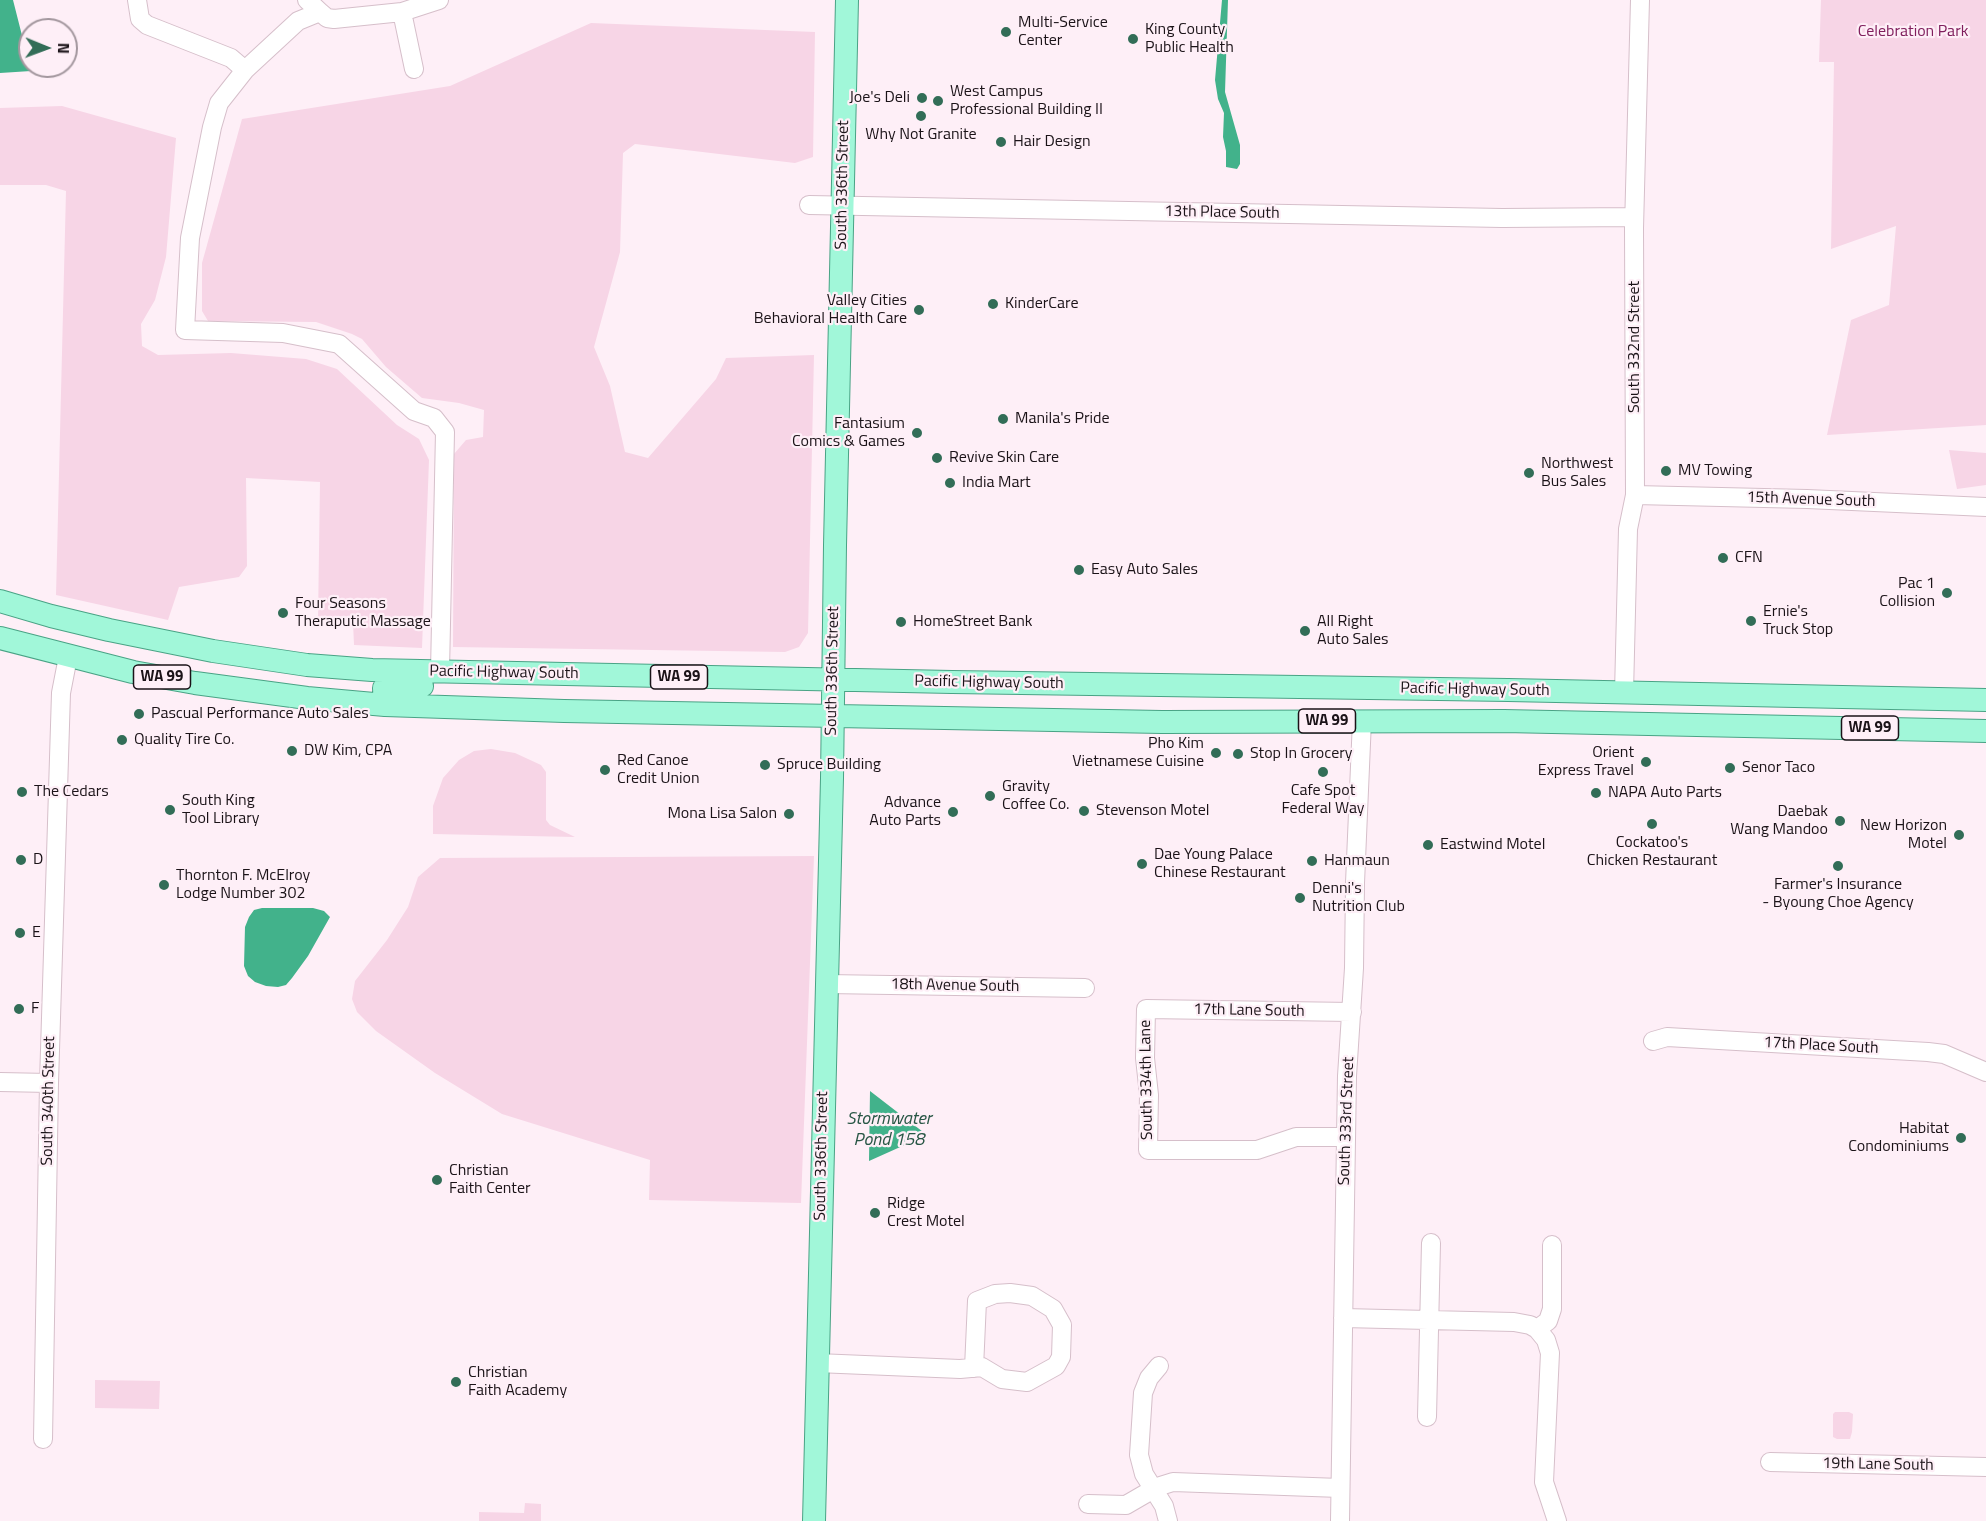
<!DOCTYPE html>
<style>
body{margin:0}
#map{position:relative;width:1986px;height:1521px;overflow:hidden;background:#feeff7;font-family:"Titillium Web",sans-serif}
canvas{display:block}
.north{position:absolute;left:18px;top:18px;width:60px;height:60px;box-sizing:border-box;background:#feeff7;border:2px solid #a3979e;border-radius:50%;rotate:91deg;font-size:16px;font-weight:700;line-height:24px;text-align:center;color:#1b1318}
.north::after{content:'';display:block;margin:auto;width:21px;height:27px;background:#326d57;clip-path:polygon(50% 0,100% 100%,50% 72%,0 100%)}
</style>
<div id="map">
<canvas width="1986" height="1521"></canvas>
<div class="north">N</div>
</div>
<script>
const ctx = document.querySelector('canvas').getContext('2d');
ctx.lineJoin = 'round';
function paint(path, color) {
  ctx.fillStyle = color;
  ctx.fill(path, 'evenodd');
}
function shape(rows) {
  const path = new Path2D();
  for (const r of rows) {
    path.moveTo(r[0], r[1]);
    for (let i = 2; i < r.length; i += 2) path.lineTo(r[i], r[i + 1]);
  }
  return path;
}
function strokePath(path, color, width, dash) {
  ctx.strokeStyle = color;
  ctx.lineWidth = width;
  ctx.lineCap = dash ? 'butt' : 'round';
  ctx.setLineDash(dash || []);
  ctx.stroke(path);
}
function write(font, color, halo, rows, align = 'center') {
  ctx.font = font + ' "Titillium Web",sans-serif';
  ctx.lineWidth = 4.5;
  ctx.setLineDash([]);
  ctx.textBaseline = 'middle';
  ctx.strokeStyle = halo;
  ctx.fillStyle = color;
  for (const [text, x, y, turn = 0] of rows) {
    ctx.save();
    ctx.translate(x, y);
    ctx.rotate((+turn || 0) * Math.PI / 180);
    ctx.textAlign = isNaN(turn) ? turn : align;
    if (halo) ctx.strokeText(text, 0, 0);
    ctx.fillText(text, 0, 0);
    ctx.restore();
  }
}
paint(shape([
 [1821,0,1986,0,1986,425,1827,435,1851,320,1889,305,1896,226,1831,249,1834,62,1819,62],
 [591,23,815,32,813,157,795,163,635,144,623,153,620,252,594,347,610,386,625,452,648,458,716,379,726,358,814,355,808,633,799,647,785,652,453,647,454,454,466,440,483,437,484,410,459,403,422,398,386,367,362,339,352,334,316,322,208,321,202,311,202,263,242,119,450,86],
 [62,106,176,138,166,257,155,300,141,324,142,346,158,355,231,353,306,359,337,369,397,425,419,439,429,460,422,648,354,645,353,622,318,620,320,482,246,478,247,566,239,577,179,587,168,620,56,595,66,191,46,185,0,185,0,108],
 [1949,450,1986,453,1986,485,1957,489],
 [491,749,515,753,541,765,546,772,546,820,550,825,575,837,433,834,433,806,443,778,459,760,474,751],
 [814,856,801,1203,649,1200,650,1160,502,1114,435,1073,376,1031,357,1012,352,999,355,981,387,940,408,907,418,877,440,858],
 [95,1380,160,1381,159,1409,95,1408],
 [1835,1412,1849,1412,1853,1414,1852,1432,1850,1439,1837,1439,1833,1437,1833,1414],
 [525,1503,541,1504,541,1521,479,1521,479,1512,524,1513]
]), '#f7d5e6');
paint(shape([
 [0,0,13,0,31,71,0,73],
 [1222,0,1228,0,1225,92,1240,145,1240,164,1237,169,1226,167,1226,151,1223,137,1224,113,1218,99,1215,80],
 [262,908,313,908,324,911,330,917,308,956,292,978,286,985,278,987,266,986,255,982,248,976,244,966,245,927,249,917,254,910],
 [870,1091,927,1135,869,1161]
]), '#42b28b');
const minor = shape([
 [137,0,140,19,147,25,231,58,245,70],
 [307,0,320,12,298,21,245,70,219,103,212,127,190,238,185,330,283,333,339,344,414,411,434,418,445,432,440,671],
 [320,12,327,18,334,19,402,12,414,69],
 [402,12,439,0],
 [809,205,1502,218,1634,217],
 [1635,495,1807,499,1986,507],
 [1624,693,1628,529,1635,495,1634,228,1640,0],
 [826,984,1085,988],
 [1653,1041,1667,1037,1928,1052,1944,1054,1986,1072],
 [0,1082,49,1083],
 [1345,1137,1296,1137,1257,1150,1148,1150,1149,1095,1145,1058,1146,1009,1352,1012],
 [1343,1318,1514,1322,1530,1325,1537,1329,1546,1340,1550,1353,1544,1482,1557,1521],
 [1537,1329,1548,1321,1552,1309,1552,1245],
 [817,1363,960,1369,982,1367,1002,1379,1027,1382,1056,1366,1061,1357,1062,1325,1053,1309,1032,1296,1010,1293,995,1294,977,1301,974,1368],
 [1159,1366,1149,1378,1143,1393,1139,1455,1144,1474,1164,1506,1168,1521],
 [1427,1417,1431,1243],
 [43,1439,49,1083,61,693,68,657],
 [1770,1462,1986,1467],
 [1088,1504,1126,1505,1157,1487,1173,1482,1340,1488],
 [1340,1521,1347,1076,1354,968,1355,883,1362,720]
]);
const major = shape([
 [0,601,51,616,109,630,213,651,307,665,372,670,952,682,1508,690,1986,700],
 [0,638,133,672,195,683,307,698,385,705,564,711,1162,722,1504,721,1986,731],
 [385,705,384,688,393,685,422,686],
 [814,1521,832,778,835,545,847,0]
]);
strokePath(minor, '#d6bfca', 20);
strokePath(major, '#49a385', 24);
strokePath(minor, '#fff', 18);
strokePath(major, '#a1f7d9', 22);
for (const [x, y, r, color] of [
 [1006,32,6,"#326d57"],
 [1133,39,6,"#326d57"],
 [922,98,6,"#326d57"],
 [938,101,6,"#326d57"],
 [921,116,6,"#326d57"],
 [1001,142,6,"#326d57"],
 [993,304,6,"#326d57"],
 [919,310,6,"#326d57"],
 [1003,419,6,"#326d57"],
 [917,433,6,"#326d57"],
 [937,458,6,"#326d57"],
 [1666,471,6,"#326d57"],
 [1529,473,6,"#326d57"],
 [950,483,6,"#326d57"],
 [1723,558,6,"#326d57"],
 [1079,570,6,"#326d57"],
 [1947,593,6,"#326d57"],
 [283,613,6,"#326d57"],
 [1751,621,6,"#326d57"],
 [901,622,6,"#326d57"],
 [1305,631,6,"#326d57"],
 [139,714,6,"#326d57"],
 [122,740,6,"#326d57"],
 [292,751,6,"#326d57"],
 [1216,753,6,"#326d57"],
 [1238,754,6,"#326d57"],
 [1646,762,6,"#326d57"],
 [765,765,6,"#326d57"],
 [1730,768,6,"#326d57"],
 [605,770,6,"#326d57"],
 [1323,772,6,"#326d57"],
 [22,792,6,"#326d57"],
 [1596,793,6,"#326d57"],
 [990,796,6,"#326d57"],
 [170,810,6,"#326d57"],
 [1084,811,6,"#326d57"],
 [953,812,6,"#326d57"],
 [789,814,6,"#326d57"],
 [1840,821,6,"#326d57"],
 [1652,824,6,"#326d57"],
 [1959,835,6,"#326d57"],
 [1428,845,6,"#326d57"],
 [21,860,6,"#326d57"],
 [1312,861,6,"#326d57"],
 [1142,864,6,"#326d57"],
 [1838,866,6,"#326d57"],
 [164,885,6,"#326d57"],
 [1300,898,6,"#326d57"],
 [20,933,6,"#326d57"],
 [19,1009,6,"#326d57"],
 [1961,1138,6,"#326d57"],
 [437,1180,6,"#326d57"],
 [875,1213,6,"#326d57"],
 [456,1382,6,"#326d57"]
]) {
  const dot = new Path2D();
  dot.arc(x, y, r, 0, 2 * Math.PI);
  ctx.fillStyle = color;
  ctx.fill(dot);
  strokePath(dot, '#feeff7', 2);
}
for (const [x, y, w] of [
 [162,677,57],
 [679,677,57],
 [1327,721,57],
 [1870,728,57]
]) {
  const box = new Path2D();
  box.roundRect(x - w / 2, y - 12, w, 24, 4.5);
  ctx.fillStyle = '#feeff7';
  ctx.fill(box);
  strokePath(box, '#1b1318', 1.5);
}
write('bold 15px', '#1b1318', null, [
 ["WA 99",162,677],
 ["WA 99",679,677],
 ["WA 99",1327,721],
 ["WA 99",1870,728]
]);
write('16px', '#1b1318', '#feeff7', [
 ["Multi-Service",1018,23],
 ["Center",1018,41],
 ["King County",1145,30],
 ["Public Health",1145,48],
 ["West Campus",950,92],
 ["Professional Building II",950,110],
 ["Joe's Deli",910,98,"right"],
 ["Why Not Granite",921,135,"center"],
 ["Hair Design",1013,142],
 ["Valley Cities",907,301,"right"],
 ["Behavioral Health Care",907,319,"right"],
 ["KinderCare",1005,304],
 ["Manila's Pride",1015,419],
 ["Fantasium",905,424,"right"],
 ["Comics & Games",905,442,"right"],
 ["Revive Skin Care",949,458],
 ["Northwest",1541,464],
 ["Bus Sales",1541,482],
 ["MV Towing",1678,471],
 ["India Mart",962,483],
 ["CFN",1735,558],
 ["Easy Auto Sales",1091,570],
 ["Pac 1",1935,584,"right"],
 ["Collision",1935,602,"right"],
 ["Four Seasons",295,604],
 ["Theraputic Massage",295,622],
 ["Ernie's",1763,612],
 ["Truck Stop",1763,630],
 ["HomeStreet Bank",913,622],
 ["All Right",1317,622],
 ["Auto Sales",1317,640],
 ["Pascual Performance Auto Sales",151,714],
 ["Quality Tire Co.",134,740],
 ["Pho Kim",1204,744,"right"],
 ["Vietnamese Cuisine",1204,762,"right"],
 ["DW Kim, CPA",304,751],
 ["Orient",1634,753,"right"],
 ["Express Travel",1634,771,"right"],
 ["Stop In Grocery",1250,754],
 ["Red Canoe",617,761],
 ["Credit Union",617,779],
 ["Spruce Building",777,765],
 ["Senor Taco",1742,768],
 ["Gravity",1002,787],
 ["Coffee Co.",1002,805],
 ["Cafe Spot",1323,791,"center"],
 ["Federal Way",1323,809,"center"],
 ["The Cedars",34,792],
 ["NAPA Auto Parts",1608,793],
 ["South King",182,801],
 ["Tool Library",182,819],
 ["Advance",941,803,"right"],
 ["Auto Parts",941,821,"right"],
 ["Stevenson Motel",1096,811],
 ["Daebak",1828,812,"right"],
 ["Wang Mandoo",1828,830,"right"],
 ["Mona Lisa Salon",777,814,"right"],
 ["New Horizon",1947,826,"right"],
 ["Motel",1947,844,"right"],
 ["Cockatoo's",1652,843,"center"],
 ["Chicken Restaurant",1652,861,"center"],
 ["Eastwind Motel",1440,845],
 ["Dae Young Palace",1154,855],
 ["Chinese Restaurant",1154,873],
 ["D",33,860],
 ["Hanmaun",1324,861],
 ["Thornton F. McElroy",176,876],
 ["Lodge Number 302",176,894],
 ["Farmer's Insurance",1838,885,"center"],
 ["- Byoung Choe Agency",1838,903,"center"],
 ["Denni's",1312,889],
 ["Nutrition Club",1312,907],
 ["E",32,933],
 ["F",31,1009],
 ["Habitat",1949,1129,"right"],
 ["Condominiums",1949,1147,"right"],
 ["Christian",449,1171],
 ["Faith Center",449,1189],
 ["Ridge",887,1204],
 ["Crest Motel",887,1222],
 ["Christian",468,1373],
 ["Faith Academy",468,1391]
], 'left');
write('16px', '#801f5d', '#feeff7', [
 ["Celebration Park",1913,32]
]);
write('16px', '#1b1318', '#feeff7', [
 ["South 336th Street",843,185,-89],
 ["13th Place South",1222,213,1],
 ["South 332nd Street",1635,347,-90],
 ["15th Avenue South",1811,500,2],
 ["South 336th Street",833,671,-89],
 ["Pacific Highway South",504,673,1],
 ["Pacific Highway South",989,683,1],
 ["Pacific Highway South",1475,690,1],
 ["18th Avenue South",955,986,1],
 ["17th Lane South",1249,1011,1],
 ["17th Place South",1821,1046,3],
 ["South 334th Lane",1147,1080,-91],
 ["South 340th Street",49,1101,-89],
 ["South 333rd Street",1347,1121,-88],
 ["South 336th Street",822,1156,-89],
 ["19th Lane South",1878,1465,1]
]);
write('italic 18px', '#285645', '#feeff7', [
 ["Stormwater",889,1120],
 ["Pond 158",889,1141]
]);
</script>
